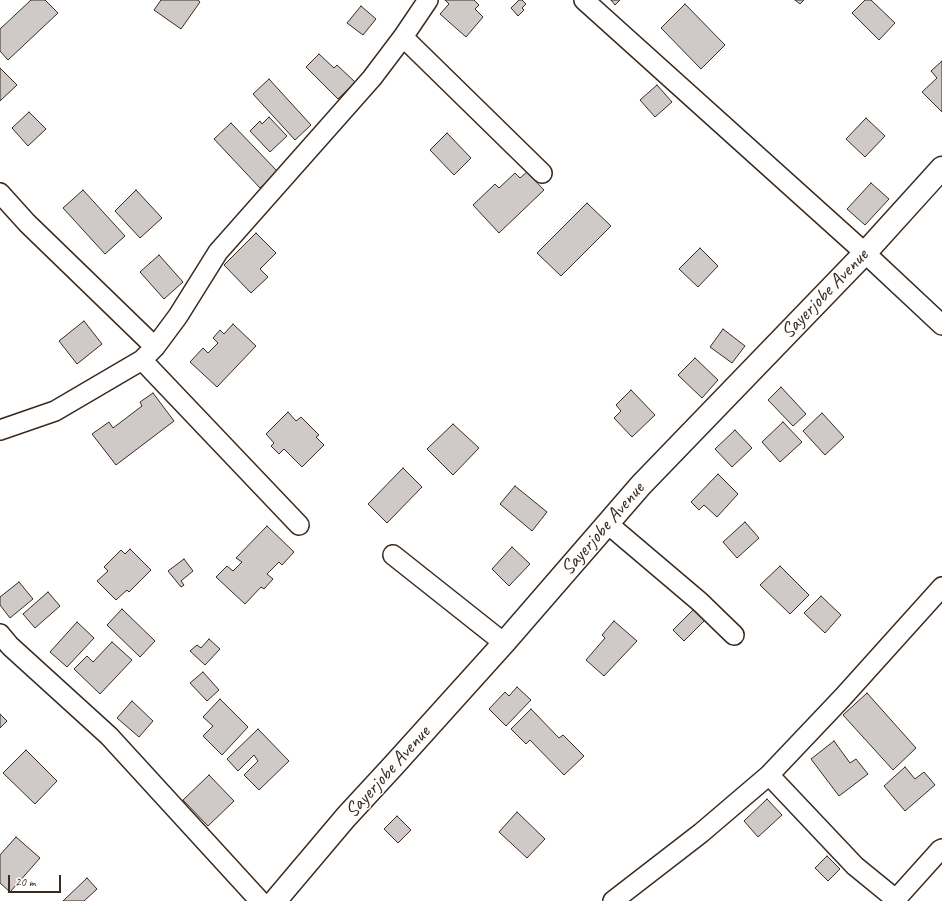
<!DOCTYPE html>
<style>
body{margin:0}
#map{position:relative;width:942px;height:901px;overflow:hidden;background:#fff;font-family:Caveat,sans-serif}
canvas{display:block}
.scale{position:absolute;left:8px;top:875px;width:53px;height:18px;box-sizing:border-box;border:2px solid #3b2a1e;border-top:0;padding-left:5px;font-size:12px;line-height:14px;white-space:nowrap;color:#3b2a1e;-webkit-text-stroke:3px #fff;paint-order:stroke}
</style>
<div id="map">
<canvas width="942" height="901"></canvas>
<div class="scale">20 m</div>
</div>
<script>
const ctx = document.querySelector('canvas').getContext('2d');
ctx.lineJoin = 'round';
function paint(path, color) {
  ctx.fillStyle = color;
  ctx.fill(path, 'evenodd');
}
function shape(rows) {
  const path = new Path2D();
  for (const r of rows) {
    path.moveTo(r[0], r[1]);
    for (let i = 2; i < r.length; i += 2) path.lineTo(r[i], r[i + 1]);
  }
  return path;
}
function strokePath(path, color, width, dash) {
  ctx.strokeStyle = color;
  ctx.lineWidth = width;
  ctx.lineCap = dash ? 'butt' : 'round';
  ctx.setLineDash(dash || []);
  ctx.stroke(path);
}
function write(font, color, halo, rows, align = 'center') {
  ctx.font = font + ' Caveat,sans-serif';
  ctx.lineWidth = 3;
  ctx.setLineDash([]);
  ctx.textBaseline = 'middle';
  ctx.strokeStyle = halo;
  ctx.fillStyle = color;
  for (const [text, x, y, turn = 0] of rows) {
    ctx.save();
    ctx.translate(x, y);
    ctx.rotate((+turn || 0) * Math.PI / 180);
    ctx.textAlign = isNaN(turn) ? turn : align;
    if (halo) ctx.strokeText(text, 0, 0);
    ctx.fillText(text, 0, 0);
    ctx.restore();
  }
}
const building = shape([
 [31,0,45,0,58,13,8,60,0,51,0,29,31,0],
 [161,0,198,0,200,2,181,29,154,10,161,0],
 [445,0,474,0,479,5,475,9,483,17,466,37,440,14,449,4,445,0],
 [519,0,522,0,526,4,522,8,524,10,518,16,511,8,519,0],
 [611,0,620,0,615,5,611,0],
 [795,0,804,0,800,4,795,0],
 [865,0,871,0,895,23,879,40,852,13,865,0],
 [685,4,725,45,701,69,661,28,685,4],
 [361,6,376,19,363,35,347,23,361,6],
 [319,54,334,68,337,65,355,82,338,99,306,67,319,54],
 [942,61,942,112,922,92,937,78,931,71,942,61],
 [0,68,17,85,0,101,0,68],
 [269,79,311,125,295,140,253,94,269,79],
 [657,85,672,102,655,117,640,100,657,85],
 [29,112,46,129,28,146,12,128,29,112],
 [269,117,287,136,270,152,250,131,260,121,262,124,269,117],
 [866,118,885,136,865,157,846,139,866,118],
 [231,123,278,172,260,188,214,139,231,123],
 [447,133,471,158,454,175,430,150,447,133],
 [527,172,544,190,499,233,473,205,495,184,499,188,515,173,520,178,527,172],
 [871,183,889,199,865,225,847,209,871,183],
 [83,190,125,236,105,254,63,208,83,190],
 [136,190,162,218,140,238,115,211,136,190],
 [587,203,611,226,561,276,537,253,587,203],
 [256,233,276,253,260,269,268,277,251,293,224,265,256,233],
 [700,248,718,266,698,287,679,269,700,248],
 [159,255,183,282,164,299,140,272,159,255],
 [84,321,102,344,77,364,59,341,84,321],
 [233,324,256,346,217,387,190,362,203,348,208,353,218,343,213,338,220,330,224,334,233,324],
 [723,329,745,346,732,363,710,347,723,329],
 [695,358,718,380,702,398,678,375,695,358],
 [781,387,806,414,793,426,768,400,781,387],
 [631,390,655,415,632,437,614,418,621,411,616,405,631,390],
 [153,393,174,421,116,465,92,434,109,422,113,428,142,406,140,402,153,393],
 [288,412,296,421,301,417,319,435,316,437,324,445,302,467,284,449,279,454,271,446,274,443,266,434,288,412],
 [822,413,844,437,825,455,803,431,822,413],
 [783,422,802,442,780,462,762,442,783,422],
 [453,424,479,448,453,475,427,449,453,424],
 [735,430,752,448,732,467,715,449,735,430],
 [403,468,422,487,387,523,368,504,403,468],
 [718,474,738,494,717,517,704,505,699,510,691,502,718,474],
 [515,486,547,512,532,531,500,504,515,486],
 [745,522,759,538,737,558,723,542,745,522],
 [267,526,294,552,282,565,279,562,267,574,273,579,264,589,261,587,245,604,216,577,227,566,233,571,242,562,236,558,267,526],
 [512,547,530,564,509,586,492,569,512,547],
 [130,549,151,570,129,592,127,590,116,600,97,581,108,571,104,567,121,550,125,554,130,549],
 [184,559,193,571,181,581,184,585,181,587,168,571,184,559],
 [780,566,809,595,790,614,760,585,780,566],
 [19,582,33,599,10,618,0,605,0,597,19,582],
 [48,592,60,606,35,628,23,614,48,592],
 [821,596,841,615,825,633,804,613,821,596],
 [698,605,709,616,684,641,673,630,698,605],
 [122,609,155,641,140,657,107,625,122,609],
 [614,621,637,641,604,676,586,660,605,638,602,635,614,621],
 [77,622,94,638,67,667,50,652,77,622],
 [209,639,220,649,205,665,190,651,197,645,201,648,209,639],
 [112,642,132,660,100,694,74,669,87,656,93,662,112,642],
 [203,672,219,690,207,701,190,683,203,672],
 [517,687,531,700,506,726,489,709,505,692,509,696,517,687],
 [867,693,916,748,893,770,843,715,867,693],
 [220,699,248,727,222,755,203,736,213,726,203,717,220,699],
 [132,701,153,721,139,737,117,718,132,701],
 [531,709,559,738,563,735,584,756,564,775,530,740,526,744,511,729,531,709],
 [0,714,7,721,0,728,0,714],
 [258,729,289,761,259,790,244,775,258,761,254,755,238,771,227,759,258,729],
 [834,741,850,763,856,759,868,774,839,796,811,759,834,741],
 [26,750,57,781,35,804,3,773,26,750],
 [905,767,915,779,924,772,935,785,905,811,884,786,905,767],
 [209,775,234,801,208,826,183,800,209,775],
 [767,799,782,815,758,837,744,821,767,799],
 [517,812,545,839,527,858,499,832,517,812],
 [397,816,411,830,398,843,384,829,397,816],
 [16,837,40,858,10,892,0,883,0,855,16,837],
 [827,856,840,869,828,881,815,868,827,856],
 [87,878,97,889,84,901,63,901,87,878]
]);
paint(building, '#cfcac7');
strokePath(building, '#3b2a1e', 1);
const minor = shape([
 [584,0,865,253,942,325],
 [403,37,542,173],
 [0,193,27,223,155,347],
 [142,360,299,525],
 [0,430,55,411,142,360,155,347,178,316,218,252,372,78,403,37,428,0],
 [608,524,700,602,734,635],
 [393,555,504,643],
 [0,634,10,646,109,736,260,901],
 [769,775,855,866,898,901],
 [896,899,940,850,942,849],
 [613,901,701,833,769,775,843,697,942,587]
]);
const tertiary = shape([
 [275,901,346,817,394,765,504,643,641,485,865,253,942,168]
]);
strokePath(minor, '#3b2a1e', 22);
strokePath(tertiary, '#3b2a1e', 25);
strokePath(minor, '#fff', 19);
strokePath(tertiary, '#fff', 22);
write('20px', '#3b2a1e', '#fff', [
 ["Sayerjobe Avenue",825,294,-46],
 ["Sayerjobe Avenue",603,529,-49],
 ["Sayerjobe Avenue",388,772,-48]
]);
</script>
